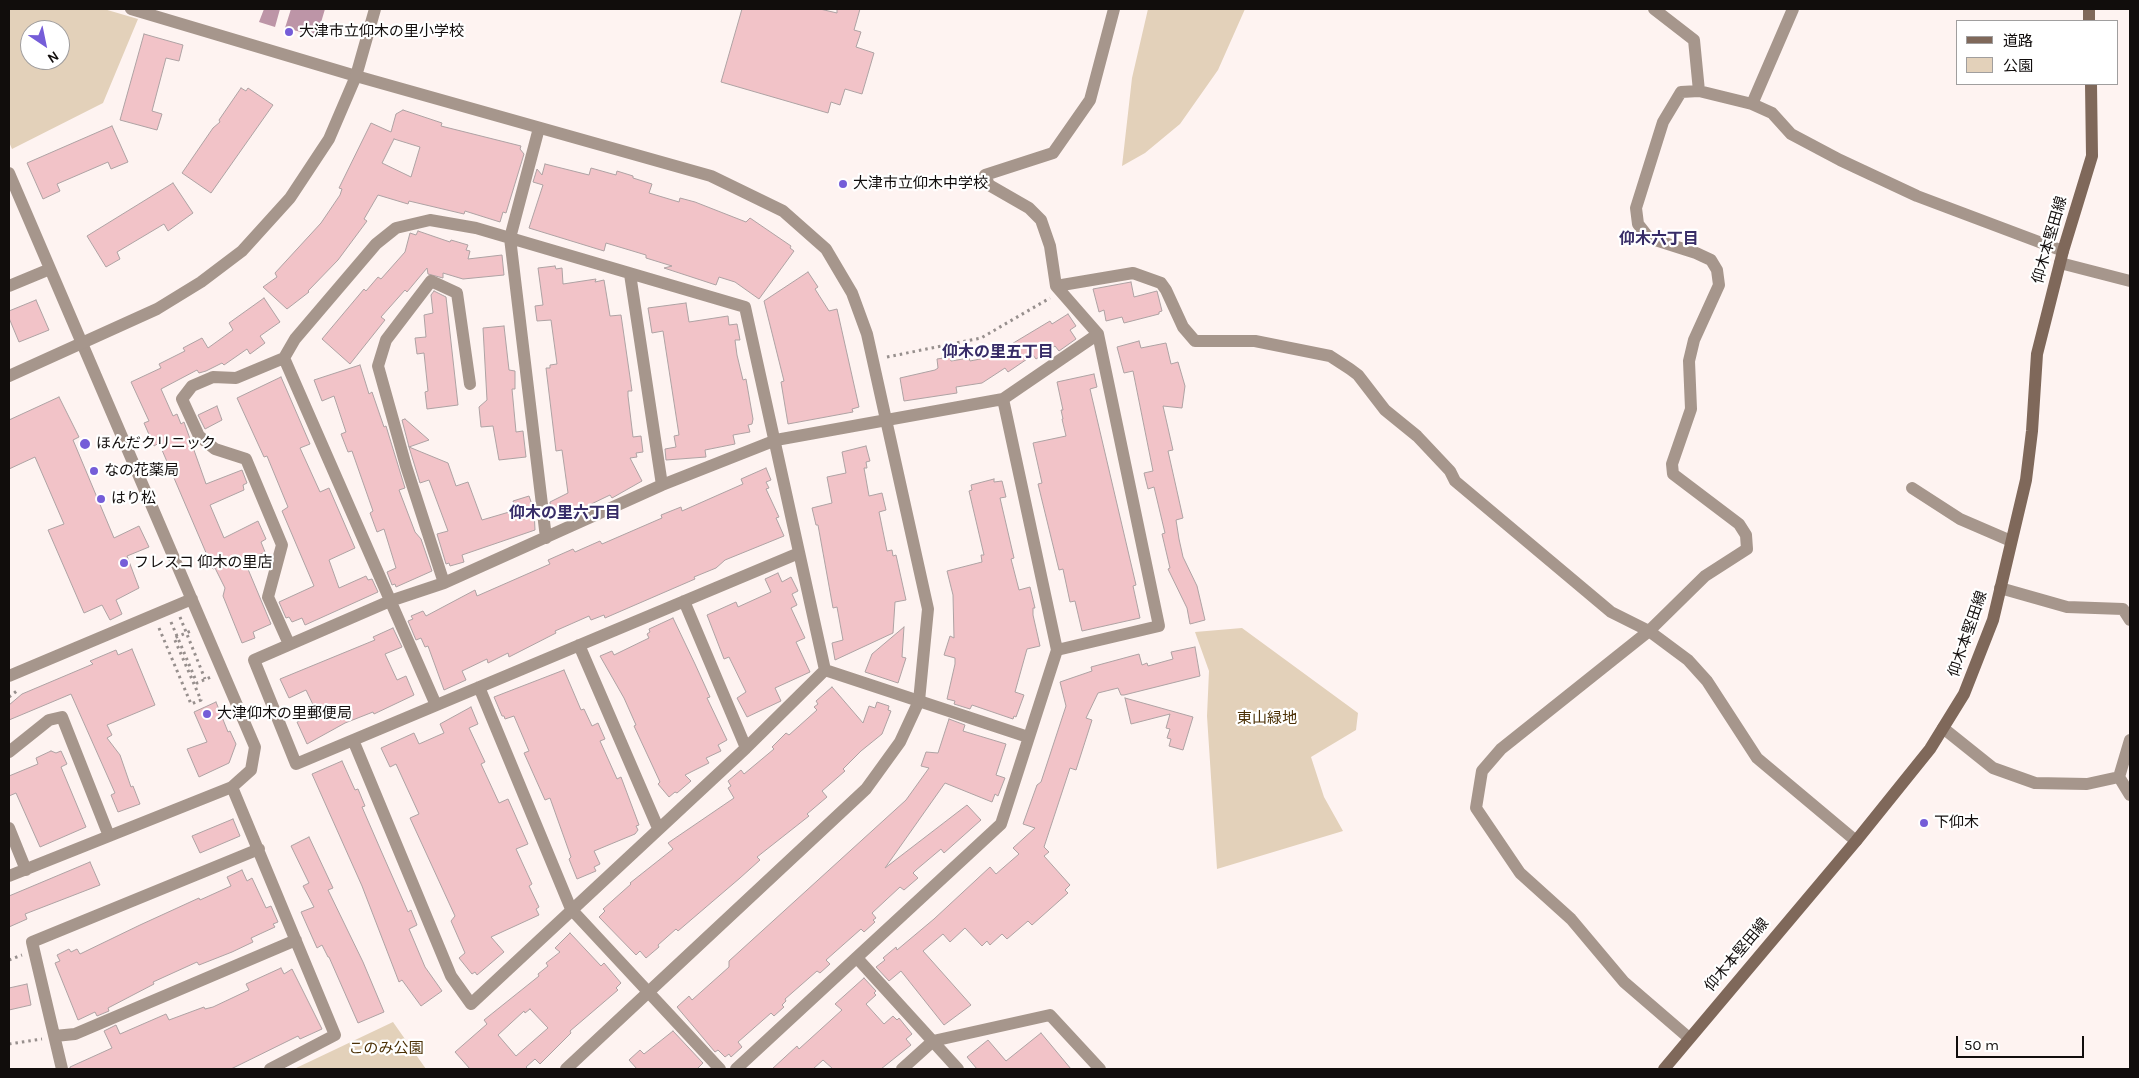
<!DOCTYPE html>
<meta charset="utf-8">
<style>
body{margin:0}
#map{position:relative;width:2139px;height:1078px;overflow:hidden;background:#fef3f1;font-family:Karla,"Noto Sans JP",sans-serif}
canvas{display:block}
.frame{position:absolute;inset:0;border:10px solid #110d0c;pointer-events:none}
.legend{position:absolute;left:1956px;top:20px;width:162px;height:65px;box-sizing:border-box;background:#fff;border:1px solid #a09e9e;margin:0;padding:6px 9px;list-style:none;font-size:15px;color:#110d0c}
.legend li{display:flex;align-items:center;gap:10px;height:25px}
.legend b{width:25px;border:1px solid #a09e9e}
.north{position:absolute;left:20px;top:20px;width:50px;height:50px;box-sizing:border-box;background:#fff;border:1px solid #a09e9e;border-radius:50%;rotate:146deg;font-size:14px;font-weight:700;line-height:20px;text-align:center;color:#110d0c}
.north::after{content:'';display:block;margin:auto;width:18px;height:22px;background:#755dd8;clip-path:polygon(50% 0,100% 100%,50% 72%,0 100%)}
.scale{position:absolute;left:1956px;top:1036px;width:128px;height:22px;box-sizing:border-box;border:2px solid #110d0c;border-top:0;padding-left:6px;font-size:15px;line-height:18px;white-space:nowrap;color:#110d0c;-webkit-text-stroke:4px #fff;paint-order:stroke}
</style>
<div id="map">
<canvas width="2139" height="1078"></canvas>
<div class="frame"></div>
<ul class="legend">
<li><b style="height:6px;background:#7f685a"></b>道路</li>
<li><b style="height:14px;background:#e3d1ba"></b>公園</li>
</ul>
<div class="north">N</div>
<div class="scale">50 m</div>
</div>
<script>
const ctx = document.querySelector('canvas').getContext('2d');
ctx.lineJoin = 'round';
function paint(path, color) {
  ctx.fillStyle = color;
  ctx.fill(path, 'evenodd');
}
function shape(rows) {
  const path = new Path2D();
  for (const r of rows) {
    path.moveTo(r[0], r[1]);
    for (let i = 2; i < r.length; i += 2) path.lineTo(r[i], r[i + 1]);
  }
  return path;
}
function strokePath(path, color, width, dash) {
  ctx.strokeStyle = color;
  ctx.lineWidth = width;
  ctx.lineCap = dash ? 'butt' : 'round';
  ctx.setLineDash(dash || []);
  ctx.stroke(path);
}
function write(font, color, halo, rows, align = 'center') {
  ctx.font = font + ' Karla,"Noto Sans JP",sans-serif';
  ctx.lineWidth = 4.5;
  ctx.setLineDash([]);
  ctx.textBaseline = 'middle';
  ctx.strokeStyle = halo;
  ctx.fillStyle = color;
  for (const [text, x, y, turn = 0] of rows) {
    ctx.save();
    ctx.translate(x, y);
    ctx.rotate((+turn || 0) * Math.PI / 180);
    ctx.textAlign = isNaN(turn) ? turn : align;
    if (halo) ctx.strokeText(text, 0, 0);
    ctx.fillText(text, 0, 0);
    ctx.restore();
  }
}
paint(shape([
 [9,9,104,9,138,19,103,103,12,149,9,142],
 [30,30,60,30,60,60,30,60],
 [1148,9,1245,9,1218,70,1180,124,1145,153,1122,166,1132,78],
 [1242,628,1358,713,1356,730,1311,757,1324,797,1343,831,1217,869,1207,716,1209,671,1195,632],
 [393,1022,426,1069,294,1069]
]), '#e3d1ba');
paint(shape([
 [264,9,280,9,275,27,259,22],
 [291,9,325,9,317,36,285,28]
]), '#bd95a7');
const building = shape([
 [742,9,820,9,837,13,837,9,860,9,854,30,861,32,856,47,874,53,862,94,845,89,840,105,831,102,828,113,721,82,742,9],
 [144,34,183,45,179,61,166,58,152,111,162,114,157,130,120,120,144,34],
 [241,88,246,91,248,88,273,105,211,193,182,173,213,128,220,122,219,120,241,88],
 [403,110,442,123,441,126,521,146,520,149,524,154,506,213,503,212,500,222,465,211,464,214,409,201,408,204,378,195,364,219,367,221,338,260,308,291,309,292,287,309,263,287,277,277,275,273,321,223,340,195,342,189,339,188,371,123,391,132,396,114,403,110],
 [394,139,420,147,411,177,382,163,394,139],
 [112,126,128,162,111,169,108,162,57,184,60,191,43,199,27,163,112,126],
 [545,164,589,175,591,168,616,175,617,171,633,176,633,178,652,184,649,193,679,202,680,198,695,202,746,222,750,218,791,246,790,248,794,251,759,299,735,282,719,277,716,285,664,268,672,266,646,258,646,255,606,243,604,251,529,228,543,185,533,182,537,169,542,175,545,164],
 [173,183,193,213,168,231,164,224,117,252,120,259,106,267,87,236,173,183],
 [418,231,450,242,451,240,468,245,466,250,470,251,468,259,502,255,504,275,463,279,443,273,443,278,428,274,427,268,407,292,405,290,381,317,385,320,350,364,322,339,364,289,366,291,378,277,381,279,405,252,410,233,416,235,418,231],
 [555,266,556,269,562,268,563,284,596,279,595,282,604,280,610,316,621,315,632,391,628,391,628,396,633,437,641,436,643,452,636,453,637,457,630,458,642,481,612,498,610,495,558,520,557,516,552,518,550,502,568,493,562,450,556,451,546,368,550,368,550,365,557,364,551,320,537,321,535,306,543,305,538,268,555,266],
 [808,272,818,287,815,289,829,311,837,309,859,407,852,409,853,412,788,424,781,382,784,381,764,301,808,272],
 [1131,282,1134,297,1157,291,1162,311,1159,312,1159,314,1124,323,1122,317,1106,321,1104,310,1099,312,1093,289,1131,282],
 [434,291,446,297,458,405,427,409,425,392,428,391,424,353,417,354,415,338,426,337,424,315,433,313,431,295,434,291],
 [264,298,280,322,260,336,265,343,250,354,247,349,224,365,222,363,206,371,199,373,197,370,161,389,173,416,177,414,181,424,184,422,206,484,242,470,247,483,243,485,244,490,210,505,224,538,258,521,266,539,261,542,265,552,245,562,271,624,253,632,255,638,242,643,223,596,225,588,215,568,213,569,159,443,154,446,144,423,149,421,131,382,161,368,159,364,185,351,183,348,202,338,208,348,233,330,229,323,264,298],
 [36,300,49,330,19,342,9,318,9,311,36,300],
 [686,303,689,322,728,316,729,325,737,324,740,340,735,340,737,355,743,380,746,379,753,419,752,424,748,425,750,432,733,435,735,444,705,450,706,457,666,460,665,449,676,447,674,436,679,435,663,331,652,333,648,308,686,303],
 [1068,314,1076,326,1070,330,1076,339,1059,351,1055,346,1036,359,1033,355,1008,372,1005,368,982,383,956,387,957,393,904,401,900,378,935,370,938,368,937,359,950,357,951,361,969,358,970,361,990,357,1050,321,1052,324,1068,314],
 [504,326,509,370,515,371,515,389,512,389,516,432,523,431,526,457,499,460,493,426,481,427,479,407,487,400,483,328,504,326],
 [1139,341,1141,348,1166,343,1171,364,1178,362,1185,386,1182,408,1163,406,1173,450,1168,451,1183,518,1176,520,1179,539,1183,557,1197,586,1205,620,1190,624,1187,608,1168,569,1170,568,1162,534,1165,533,1154,487,1148,489,1144,473,1153,471,1133,371,1124,373,1117,347,1139,341],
 [360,365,369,394,372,392,384,427,386,426,405,488,399,490,415,532,421,539,432,571,396,587,395,584,392,585,387,572,396,568,384,529,377,532,370,513,373,511,352,451,348,452,341,434,346,432,334,396,322,401,314,380,360,365],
 [1094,374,1097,387,1090,389,1136,585,1133,586,1140,618,1082,631,1075,601,1070,602,1063,569,1059,570,1038,484,1042,483,1033,443,1066,436,1062,419,1063,419,1061,410,1063,410,1057,382,1094,374],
 [281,377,310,444,300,448,320,492,329,488,355,548,329,560,339,588,366,576,368,580,372,579,378,592,305,625,302,618,292,622,289,617,286,618,279,602,314,586,282,511,288,507,267,456,264,457,237,398,281,377],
 [59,397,79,437,73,440,114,538,139,526,149,547,127,556,139,588,116,600,122,614,110,620,102,605,84,613,48,530,64,524,35,457,9,469,9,420,59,397],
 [217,406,222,420,205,429,198,415,217,406],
 [405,419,429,440,409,447,402,420,405,419],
 [866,446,870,461,866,462,867,468,864,468,869,496,882,493,886,510,879,512,887,551,892,550,893,556,896,555,906,600,895,602,893,633,835,660,832,643,843,640,837,607,833,608,818,525,816,525,812,508,832,503,827,477,846,473,842,452,866,446],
 [409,447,448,463,456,486,468,482,482,520,516,510,513,501,529,496,534,510,535,530,462,555,464,562,450,566,449,563,446,564,437,534,448,531,429,480,420,483,409,447],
 [766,468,771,480,766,482,769,488,766,489,779,517,776,518,784,536,725,560,716,568,694,577,695,579,605,618,604,615,591,620,589,616,555,631,556,633,509,657,508,653,488,663,487,659,462,671,466,680,444,690,428,646,425,647,421,638,416,640,408,621,413,619,411,616,423,611,426,616,475,590,477,596,550,564,548,560,573,549,575,552,600,541,602,544,662,518,661,515,681,507,682,511,743,484,741,479,766,468],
 [994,479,994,482,1002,481,1006,497,1000,498,1014,558,1011,559,1019,590,1030,587,1035,608,1033,608,1033,615,1040,646,1027,649,1015,692,1024,695,1016,717,1014,716,1013,719,972,705,970,709,954,704,955,701,947,699,955,664,955,658,944,655,950,636,954,638,953,595,947,571,982,562,981,555,984,555,969,491,972,490,971,485,994,479],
 [778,573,782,582,791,577,798,591,792,594,797,605,791,608,805,638,796,642,810,672,775,688,781,701,747,717,737,698,746,692,729,657,724,659,707,615,736,602,738,607,771,592,765,579,778,573],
 [673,618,695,664,710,697,707,698,727,740,718,745,721,751,706,758,709,763,685,775,691,781,677,793,675,792,669,797,658,784,660,782,634,726,636,725,624,698,600,656,612,651,614,655,649,638,647,634,650,632,649,629,673,618],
 [904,627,902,657,906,658,898,683,865,672,872,654,904,627],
 [393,628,402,647,385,654,397,680,406,676,414,695,374,714,373,712,345,723,307,744,297,722,317,713,306,690,289,698,280,679,375,640,373,637,393,628],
 [1195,647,1200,676,1124,695,1121,695,1118,688,1098,693,1086,718,1092,720,1076,770,1070,768,1044,847,1049,852,1044,856,1070,885,1065,890,1068,893,1032,925,1028,921,1007,939,1002,934,990,945,987,941,982,946,965,928,950,942,943,934,923,951,971,1005,944,1025,901,971,889,981,876,967,885,960,883,958,896,947,897,950,934,919,990,867,996,874,1019,854,1013,848,1035,828,1023,824,1037,785,1041,782,1066,706,1060,682,1092,671,1091,667,1139,654,1142,665,1147,663,1148,666,1173,659,1171,652,1195,647],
 [132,649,155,705,107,725,112,735,107,738,120,755,131,787,133,786,140,804,118,812,111,795,115,793,71,694,9,720,9,705,22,694,93,664,90,661,116,650,118,655,132,649],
 [564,670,581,710,584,709,592,726,598,723,605,739,600,741,617,779,621,777,639,825,636,826,638,830,635,834,594,851,600,864,594,867,596,871,577,879,569,859,571,857,550,798,545,800,524,753,529,751,514,716,505,719,504,716,502,716,494,697,564,670],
 [832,687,863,723,869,706,875,708,877,702,889,706,888,710,891,711,882,734,861,751,843,769,845,771,822,791,827,797,807,814,809,816,757,857,760,860,740,878,678,931,676,929,658,945,659,947,646,958,640,951,636,955,599,917,605,911,603,909,631,884,630,883,673,849,668,843,734,798,728,788,731,786,728,781,741,770,744,774,774,749,772,747,786,733,789,735,817,710,814,707,818,704,816,701,832,687],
 [1125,698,1193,717,1183,750,1169,746,1171,739,1167,738,1170,729,1166,728,1170,714,1131,724,1125,698],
 [216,702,228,732,230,731,236,744,229,763,199,777,187,749,207,742,194,712,216,702],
 [471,707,478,724,469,728,485,762,481,764,499,803,508,799,528,844,516,849,532,884,529,886,539,907,536,909,539,915,491,937,504,952,477,975,475,972,472,974,459,958,465,953,451,921,455,916,410,818,419,814,396,764,390,767,381,748,414,733,419,744,444,733,440,724,471,707],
 [949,719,965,725,963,731,1006,744,996,775,1005,778,998,796,995,794,992,802,945,783,885,868,967,805,981,820,944,853,941,849,916,870,913,873,918,878,904,890,900,887,872,913,876,918,873,920,875,922,864,932,861,929,826,960,830,964,820,973,817,971,785,999,786,1001,782,1005,784,1007,774,1016,771,1013,738,1042,742,1047,731,1057,729,1054,725,1057,718,1050,715,1052,677,1007,689,996,692,1000,729,967,729,961,906,800,929,768,921,766,926,752,938,753,949,719],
 [51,751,56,753,61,751,67,764,61,767,86,827,40,847,16,793,9,796,9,776,38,764,36,758,51,751],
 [342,761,355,790,358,789,365,806,362,807,382,853,408,912,411,910,417,925,409,929,425,967,442,991,421,1006,402,980,399,982,362,886,312,774,342,761],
 [233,819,240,836,200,853,192,836,233,819],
 [309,837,333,888,328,890,363,962,384,1012,358,1023,329,957,328,957,322,945,317,948,301,912,314,907,303,886,309,883,291,846,309,837],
 [90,862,100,885,25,914,27,919,9,927,9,896,90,862],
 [242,870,247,881,252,878,266,908,271,906,278,922,273,924,275,927,251,938,253,942,232,952,199,965,197,962,153,982,154,984,108,1008,109,1011,97,1016,95,1012,78,1020,55,963,60,961,57,955,69,949,71,952,77,949,80,954,140,925,199,898,200,900,231,886,227,877,242,870],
 [570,933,601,966,604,963,621,983,616,988,618,990,570,1031,571,1033,540,1064,535,1059,526,1067,528,1069,470,1069,455,1052,487,1024,484,1020,539,976,538,974,548,966,546,963,560,952,555,948,570,933],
 [530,1009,548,1028,516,1056,498,1035,524,1011,525,1013,530,1009],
 [281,968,284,974,292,969,322,1029,300,1039,298,1036,231,1069,70,1069,70,1067,112,1048,104,1031,116,1025,120,1034,166,1014,169,1020,204,1007,205,1009,213,1007,249,990,246,984,281,968],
 [864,978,876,991,874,993,876,995,866,1004,884,1024,893,1016,897,1020,899,1018,912,1034,906,1039,911,1045,881,1069,833,1069,823,1060,813,1069,772,1069,797,1046,799,1049,842,1010,835,1004,864,978],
 [27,984,31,1005,9,1010,9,988,27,984],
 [673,1031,703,1063,697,1069,637,1069,629,1060,640,1050,644,1054,673,1031],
 [1041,1033,1071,1069,977,1069,967,1057,988,1040,1006,1061,1041,1033]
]);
paint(building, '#f2c3c8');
strokePath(building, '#aea2a3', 1);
strokePath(shape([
 [887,357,981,338,1050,298],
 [180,617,205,679],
 [171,622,197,683,211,677],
 [159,628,191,704,201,700,174,638,191,631],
 [9,697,18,690],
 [9,960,22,955],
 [9,1044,42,1039]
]), '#978f8d', 3, [2.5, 4]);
strokePath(shape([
 [131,9,356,76],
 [1114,9,1090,100,1053,153,985,175,989,185,1029,208,1041,220,1050,246,1056,286,1133,273,1161,283,1166,290,1183,327,1195,341,1255,341,1330,356,1350,369,1358,375,1385,410,1417,436,1450,471,1455,481,1611,612,1649,631,1688,660,1707,681,1757,758,1856,841],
 [1654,9,1694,40,1699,91],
 [1752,104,1793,9],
 [539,128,510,238,546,538],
 [9,173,255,747,251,770,232,787,9,876],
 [2060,263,2130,281],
 [630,274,662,485],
 [9,286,50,269],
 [1056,286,1098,334],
 [284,358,236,378,213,377,192,386,182,399,199,436,215,449,246,459,282,545,268,597,289,644],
 [1912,488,1960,519,2011,541],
 [799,553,296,764,254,660,390,601,444,583,662,485,776,440,1003,399,1098,334,1159,626,1057,650],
 [444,583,406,466,378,366,386,340,431,281,457,293,470,384],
 [2000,588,2067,607,2123,609,2130,620],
 [684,601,746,748],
 [579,645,658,828],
 [825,670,1028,737],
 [9,676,192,599],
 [479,687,571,909,720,1069],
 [436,705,284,358,295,339,376,244,396,228,430,220,476,228,745,307,825,670],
 [1943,728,1993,768,2035,783,2087,784,2119,777],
 [353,740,451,976,471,1004,746,748,825,670],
 [2130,740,2119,777,2130,795],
 [9,752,49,720,62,717,109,836],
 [232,787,335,1035,270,1069],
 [9,828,26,870],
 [857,958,958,1069],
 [55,1036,75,1034,296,940],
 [1689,1038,1624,982,1571,919,1520,873,1476,808,1482,771,1501,749,1649,631,1705,576,1747,549,1746,535,1739,524,1673,474,1672,464,1691,409,1689,361,1694,340,1719,285,1717,270,1711,260,1696,253,1649,238,1638,224,1636,208,1663,122,1681,92,1699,91,1752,104,1772,113,1791,134,1840,160,1917,196,2063,251],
 [62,1069,32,942,259,849],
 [736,1069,1001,824,1057,650,1003,399],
 [902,1069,933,1041,1050,1015,1100,1069]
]), '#a6968c', 12);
strokePath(shape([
 [356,76,711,176,783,211,826,249,852,293,867,334,928,609,919,701,900,742,866,789,566,1069],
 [9,376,157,309,201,282,242,251,290,198,329,139,356,76,375,9]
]), '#a6968c', 12);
strokePath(shape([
 [2089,9,2089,21],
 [1664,1069,1856,841,1930,749,1964,694,1993,620,2026,480,2032,431,2037,354,2063,251,2092,156,2091,84]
]), '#7f685a', 12);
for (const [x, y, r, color] of [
 [289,32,5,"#755dd8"],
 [843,184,5,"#755dd8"],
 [85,444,6,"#755dd8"],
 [94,471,5,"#755dd8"],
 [101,499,5,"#755dd8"],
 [124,563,5,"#755dd8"],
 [207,714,5,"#755dd8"],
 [1924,823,5,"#755dd8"]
]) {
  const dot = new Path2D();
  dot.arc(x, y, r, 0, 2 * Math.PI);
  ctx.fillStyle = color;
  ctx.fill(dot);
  strokePath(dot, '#fff', 2);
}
write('15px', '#110d0c', '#fff', [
 ["大津市立仰木の里小学校",299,32],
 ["大津市立仰木中学校",853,184],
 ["ほんだクリニック",96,444],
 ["なの花薬局",104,471],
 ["はり松",111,499],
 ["フレスコ 仰木の里店",134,563],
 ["大津仰木の里郵便局",217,714],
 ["下仰木",1934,823]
], 'left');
write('15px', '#110d0c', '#fff', [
 ["仰木本堅田線",2050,240,-74],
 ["仰木本堅田線",1968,634,-71],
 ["仰木本堅田線",1737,955,-50]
]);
write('15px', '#4c3106', '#fff', [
 ["東山緑地",1267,719],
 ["このみ公園",386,1049]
]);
write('bold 16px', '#372c67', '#fff', [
 ["仰木六丁目",1659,239],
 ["仰木の里五丁目",998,352],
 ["仰木の里六丁目",565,513]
]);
</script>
